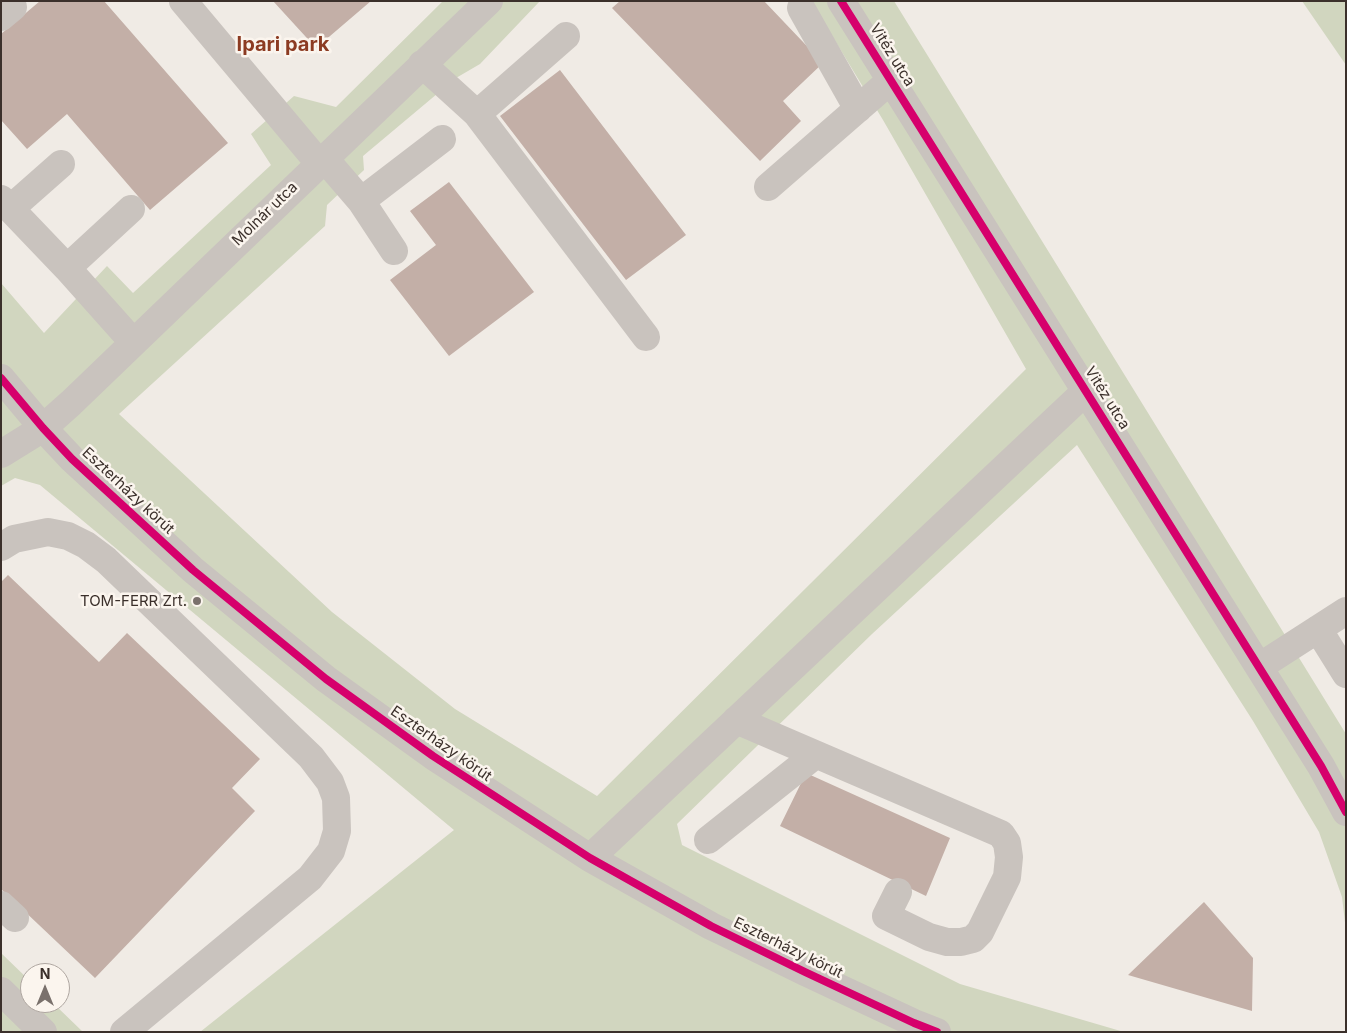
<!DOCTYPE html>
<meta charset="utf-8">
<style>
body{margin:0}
#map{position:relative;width:1347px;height:1033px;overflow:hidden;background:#f0ebe5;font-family:Inter,sans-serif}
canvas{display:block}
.frame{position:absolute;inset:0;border:2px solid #3b302b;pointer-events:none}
.north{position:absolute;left:20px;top:963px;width:50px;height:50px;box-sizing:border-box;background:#fbf5ee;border:1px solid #aea6a0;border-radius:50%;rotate:0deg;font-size:14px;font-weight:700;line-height:20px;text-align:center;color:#3b302b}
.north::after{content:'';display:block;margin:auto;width:18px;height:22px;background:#7a716c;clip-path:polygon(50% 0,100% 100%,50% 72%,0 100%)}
</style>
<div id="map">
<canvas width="1347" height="1033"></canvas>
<div class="frame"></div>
<div class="north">N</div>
</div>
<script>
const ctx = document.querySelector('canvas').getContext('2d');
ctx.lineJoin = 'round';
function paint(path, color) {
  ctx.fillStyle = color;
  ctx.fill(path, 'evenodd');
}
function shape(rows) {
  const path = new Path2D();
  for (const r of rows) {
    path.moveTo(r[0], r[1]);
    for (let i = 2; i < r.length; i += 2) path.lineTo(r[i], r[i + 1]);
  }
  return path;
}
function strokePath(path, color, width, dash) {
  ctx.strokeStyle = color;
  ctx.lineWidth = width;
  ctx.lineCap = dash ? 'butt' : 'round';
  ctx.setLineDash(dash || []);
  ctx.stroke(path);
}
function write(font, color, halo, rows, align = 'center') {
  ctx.font = font + ' Inter,sans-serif';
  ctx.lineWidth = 5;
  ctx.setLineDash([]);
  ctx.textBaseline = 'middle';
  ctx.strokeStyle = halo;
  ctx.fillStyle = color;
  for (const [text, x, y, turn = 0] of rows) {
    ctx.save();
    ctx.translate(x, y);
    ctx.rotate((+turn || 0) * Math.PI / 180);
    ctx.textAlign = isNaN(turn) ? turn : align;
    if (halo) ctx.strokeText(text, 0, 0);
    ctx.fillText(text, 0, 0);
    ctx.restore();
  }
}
paint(shape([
 [443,1,540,1,480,64,456,78,363,156,364,170,327,205,325,226,119,414,332,612,455,709,597,796,1026,369,883,120,811,1,894,1,1346,734,1346,931,1342,897,1319,832,1253,721,1077,445,872,634,677,824,682,845,960,984,1124,1032,200,1032,454,830,40,485,15,478,1,486,1,283,44,333,107,266,133,293,271,165,251,134,294,96,336,107],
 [1302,1,1346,1,1346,65],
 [1,953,30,981,30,1003,53,1003,83,1032,1,1032]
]), '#d1d6bf');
paint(shape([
 [40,1,104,1,228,143,150,210,67,114,27,149,1,120,1,34],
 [273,1,371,1,316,48],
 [620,1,764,1,823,63,783,101,801,121,760,161,612,8],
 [560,70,686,235,626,280,500,116],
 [449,182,534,292,449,356,390,280,436,245,410,211],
 [8,575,99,662,127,633,260,759,232,788,255,811,95,978,1,889,1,582],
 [806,773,950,838,926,896,780,826],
 [1204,902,1253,958,1252,1011,1128,975]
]), '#c3afa7');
strokePath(shape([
 [183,1,319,163],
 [841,1,1321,766,1346,812],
 [801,8,858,109],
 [1,17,13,7],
 [422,64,477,114,646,337],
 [477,114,566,36],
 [324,158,361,201,394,251],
 [768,187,891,80],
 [1,199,67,268,133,342],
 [361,201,442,139],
 [10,209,61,164],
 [67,268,131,209],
 [1,378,43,428,72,459,193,570,326,679,433,756,590,858,711,926,805,972,914,1023,937,1032],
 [1,454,43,428,71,403,489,1],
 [1,547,14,539,48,532,68,536,86,545,106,560,311,757,330,782,336,798,337,831,331,851,310,878,124,1032],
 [1318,629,1346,674],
 [1259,667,1346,611],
 [736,720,1001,834,1007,843,1009,857,1007,877,980,932,973,939,961,942,947,942,929,937,886,916,898,892],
 [708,840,815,755],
 [590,858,1086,391],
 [1,905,15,918],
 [1,991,43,1032]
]), '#c9c3be', 28);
strokePath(shape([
 [841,1,1321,766,1346,812],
 [1,378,43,428,72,459,193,570,326,679,433,756,590,858,711,926,805,972,914,1023,937,1032]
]), '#d6006c', 8);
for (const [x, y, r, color] of [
 [197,601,5,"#7a716c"]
]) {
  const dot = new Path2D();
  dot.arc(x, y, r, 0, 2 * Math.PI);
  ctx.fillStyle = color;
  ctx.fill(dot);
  strokePath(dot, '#fbf5ee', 2);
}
write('15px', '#3b302b', '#fbf5ee', [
 ["Vitéz utca",892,55,58],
 ["Molnár utca",265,214,-44],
 ["Vitéz utca",1107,398,58],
 ["Eszterházy körút",128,491,43],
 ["Eszterházy körút",441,744,35],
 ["Eszterházy körút",788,948,26]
]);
write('15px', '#3b302b', '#fbf5ee', [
 ["TOM-FERR Zrt.",187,601]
], 'right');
write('bold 20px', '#8c3b22', '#fbf5ee', [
 ["Ipari park",283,45]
]);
</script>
